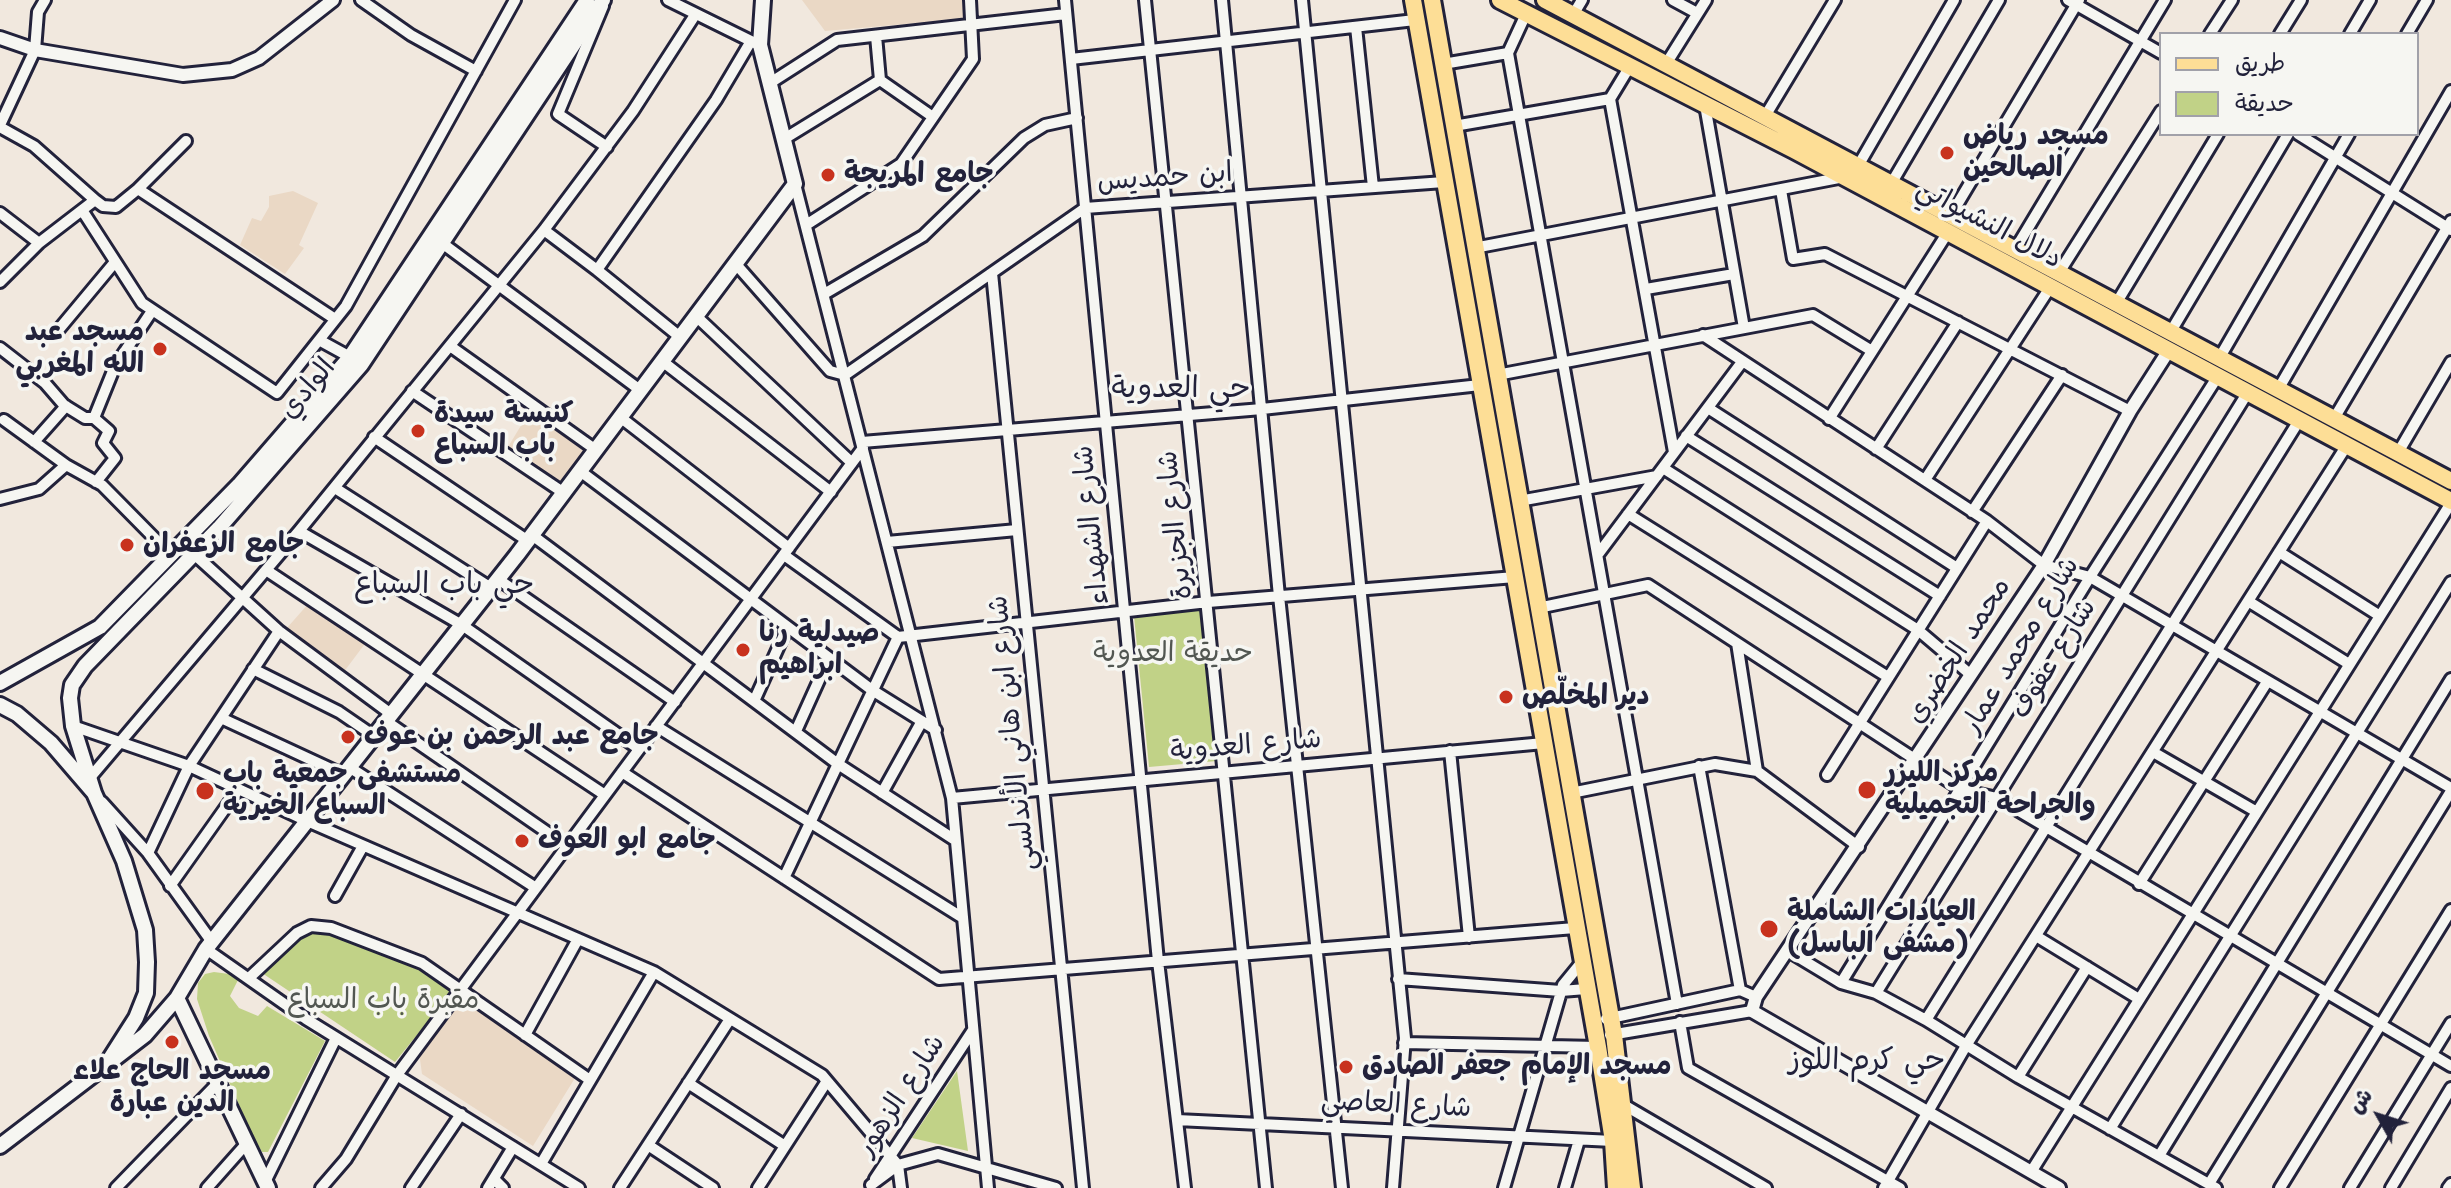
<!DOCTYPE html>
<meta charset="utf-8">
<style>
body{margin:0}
#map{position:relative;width:2451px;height:1188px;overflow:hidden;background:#f1e8de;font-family:"Shantell Sans","Playpen Sans Arabic",sans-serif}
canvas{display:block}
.legend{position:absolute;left:2159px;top:32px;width:260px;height:104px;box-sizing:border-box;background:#f6f6f2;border:2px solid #a1a1a9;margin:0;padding:10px 14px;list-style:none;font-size:24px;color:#22223b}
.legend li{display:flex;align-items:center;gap:16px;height:40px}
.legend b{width:40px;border:2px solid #a1a1a9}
.north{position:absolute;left:2339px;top:1076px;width:80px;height:80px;-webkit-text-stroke:6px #f6f6f2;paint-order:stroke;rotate:309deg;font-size:22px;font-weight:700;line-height:32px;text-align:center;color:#22223b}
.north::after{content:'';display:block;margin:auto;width:28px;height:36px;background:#22223b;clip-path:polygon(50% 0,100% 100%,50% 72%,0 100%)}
</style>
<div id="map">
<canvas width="2451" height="1188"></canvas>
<ul class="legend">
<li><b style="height:10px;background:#fdde96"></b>طريق</li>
<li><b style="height:22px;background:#c1d287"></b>حديقة</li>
</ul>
<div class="north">ش</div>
</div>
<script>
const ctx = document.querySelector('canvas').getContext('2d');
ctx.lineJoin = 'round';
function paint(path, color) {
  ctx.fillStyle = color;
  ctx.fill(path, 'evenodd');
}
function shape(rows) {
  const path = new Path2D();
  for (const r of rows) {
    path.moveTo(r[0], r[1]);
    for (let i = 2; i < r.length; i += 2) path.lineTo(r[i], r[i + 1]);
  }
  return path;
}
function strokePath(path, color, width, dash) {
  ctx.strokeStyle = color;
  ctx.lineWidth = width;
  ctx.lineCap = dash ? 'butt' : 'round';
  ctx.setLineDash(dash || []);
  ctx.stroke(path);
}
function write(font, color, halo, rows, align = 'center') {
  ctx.font = font + ' "Shantell Sans","Playpen Sans Arabic",sans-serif';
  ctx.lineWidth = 7;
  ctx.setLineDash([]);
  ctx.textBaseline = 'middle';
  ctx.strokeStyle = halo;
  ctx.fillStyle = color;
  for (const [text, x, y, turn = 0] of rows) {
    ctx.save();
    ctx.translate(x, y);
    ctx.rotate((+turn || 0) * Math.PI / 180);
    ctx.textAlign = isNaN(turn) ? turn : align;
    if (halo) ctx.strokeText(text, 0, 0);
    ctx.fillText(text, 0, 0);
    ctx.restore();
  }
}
paint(shape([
 [802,0,962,0,964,19,825,31],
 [293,191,318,203,299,245,304,248,285,274,240,245,252,218,261,221,269,207,269,196],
 [531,409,587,450,561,486,508,447],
 [309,603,367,641,343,673,286,629],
 [457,1000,462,1000,575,1078,533,1146,422,1074,419,1052]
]), '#ead8c5');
paint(shape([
 [1204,606,1217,761,1149,767,1134,616],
 [326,933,422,965,452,992,395,1062,262,973,306,934],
 [214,972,229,974,238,980,230,996,239,1008,258,1016,267,1006,325,1041,268,1152,262,1152,253,1137,209,1036,197,999,198,983,205,974],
 [957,1071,968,1151,912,1138]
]), '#c1d287');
const minor = shape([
 [361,0,411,35,476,71],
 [668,0,755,43],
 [1065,0,1158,961,1185,1188],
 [1145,0,1266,1188],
 [1222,0,1279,596,1342,1188],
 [1302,0,1405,1038,1393,1188],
 [1673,0,1697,13],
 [2068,0,2161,53],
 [603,6,558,114,607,147],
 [1526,14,1508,53,1677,1004],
 [1573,15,1582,0],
 [1356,27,1373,187],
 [2210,34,2232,0],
 [2280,34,2301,0],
 [2350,34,2370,0],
 [2407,34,2427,0],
 [1071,59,1415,20],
 [1443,64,1508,53],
 [1666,64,1706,0],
 [1630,66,1610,99,1674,452],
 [880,80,933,117],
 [770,83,837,40,1066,14],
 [1705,105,1744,328],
 [1764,118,1835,0],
 [0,125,35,50,38,12,45,0],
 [1454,126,1610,99],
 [0,127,34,146,95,200,39,243,0,213],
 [2298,134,2451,230],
 [784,139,880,80,876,36],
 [1858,166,1954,0],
 [795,184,952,798,988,1188],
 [1891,184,1999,0],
 [138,189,186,141],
 [1781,190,1793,259,1825,254,2130,411],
 [95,200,103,206,116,207,138,189,335,319],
 [82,210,142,303,277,393,319,340],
 [1951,215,2079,0],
 [806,225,901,164,973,59,970,0],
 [544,230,597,270,716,100,751,41],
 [442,243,640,390],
 [1474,248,1844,177],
 [2016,248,2165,0],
 [735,263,830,371,845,375,1085,208,1444,182],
 [597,270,680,337],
 [2060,271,2161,111],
 [992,273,1083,1188],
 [0,282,39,243],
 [1646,289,1734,274],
 [824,294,923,236,1024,138,1045,125,1077,118],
 [2117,302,2218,134],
 [696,316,852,463],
 [2170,333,2288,134],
 [55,334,115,262],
 [1703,335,1987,521,2044,565,2090,577,2451,788],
 [450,346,596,450],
 [0,348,45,383,64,405,85,418,94,418,109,431,103,443,115,458,96,482],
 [350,357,319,340,346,306,515,0],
 [2220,357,2349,134],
 [662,361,831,492],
 [1497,375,1813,315,1872,351],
 [2279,388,2451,91],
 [412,391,564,493],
 [1708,408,1957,568],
 [620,417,789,548],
 [2335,417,2451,221],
 [94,418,115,366,152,311],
 [1829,419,1948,232],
 [4,420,66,465],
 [1686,436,1940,596],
 [374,437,528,541],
 [34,442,66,406],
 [862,442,1262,409,1480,385],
 [1876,449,1958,322],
 [2399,451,2451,362],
 [1663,468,1918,630,1971,675],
 [580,471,872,690,936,730],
 [1925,480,2051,286],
 [335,488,491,588],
 [0,499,39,489,66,465,102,485,171,555],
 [1519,501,1657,476],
 [1972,512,2062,375],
 [1628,514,1888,677],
 [299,531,462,625,639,749],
 [532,535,838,764,955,840],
 [887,542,1017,530],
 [2279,552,2380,616],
 [1599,553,1742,362],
 [194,554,279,631,391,714],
 [784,555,898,637],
 [266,570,605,795],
 [498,579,675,702],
 [2248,601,2349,664],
 [1538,608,1648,585,1962,790,1997,798,2451,1066],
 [1737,643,1757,771],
 [253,669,339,712,374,736],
 [755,699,787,628],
 [221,718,344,775],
 [386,721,567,846],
 [73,726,189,766,307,821,654,972,822,1075,898,1165,901,1188],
 [656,726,963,918],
 [796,731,829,658],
 [1450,751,1469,937],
 [2153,752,2257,812],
 [1699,766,1740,990,1756,997],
 [349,767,536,888],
 [622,772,939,979,1575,928],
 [1827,775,1987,521],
 [88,780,299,531,544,230,633,111,695,15],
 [882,793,922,721],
 [1571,793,1715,764,1757,771,1859,847],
 [952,798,1544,743],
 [102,802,148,853,212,942],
 [148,853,189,766,279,631],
 [784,878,898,637,1208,602,1515,577],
 [2139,884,2267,682],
 [170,886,238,790],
 [335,896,363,846],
 [2036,936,2139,999],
 [206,949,306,1019,579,1188],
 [1788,951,1841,983,1876,993,1926,1020,2018,1077,2216,1188],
 [249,978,297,933,311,926,331,928,422,963,590,1080],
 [1398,979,1561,991,1586,989],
 [1841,983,2090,577,2218,376],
 [1876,993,2248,392],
 [1606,1019,1740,990],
 [1926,1020,2300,419],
 [1680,1022,1688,1068,1900,1188],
 [525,1035,578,939],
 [1610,1035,1752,1011],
 [1404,1043,1598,1047],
 [2018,1077,2087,967],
 [688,1083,785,1146],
 [1624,1105,1766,1188],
 [1177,1120,1613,1141],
 [2110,1129,2451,582],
 [648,1145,713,1188],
 [2159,1156,2451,679],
 [541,1164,654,972],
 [2031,1172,2451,503],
 [494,1179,503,1188],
 [875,1179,973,1030],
 [265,1182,336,1038],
 [2209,1184,2451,791],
 [871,1185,898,1165,938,1154,1056,1188],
 [116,1188,218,1083],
 [207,1188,247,1143],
 [321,1188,346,1159,397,1075,863,448],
 [411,1188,461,1114],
 [488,1188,513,1147],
 [620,1188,730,1019],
 [758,1188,827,1081],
 [1504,1188,1563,985,1581,963],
 [1565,1188,1579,1140],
 [1884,1188,1967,1044,2347,445],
 [2280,1188,2451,910],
 [2350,1188,2451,1023],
 [2391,1188,2451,1088],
 [2448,1188,2451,1184]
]);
const tertiary = shape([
 [0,38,35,50,183,75,232,70,259,58,333,0],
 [2059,1188,1752,1011,1756,997,2044,565,2130,411,2169,350]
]);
const secondary = shape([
 [0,683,100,627,239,485,350,357,587,0],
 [0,705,17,714,51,743,94,793,124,861,145,930,147,962,146,993,136,1018,106,1065,0,1146],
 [94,793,73,726,70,698,72,685,85,666,219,528,361,365,603,0],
 [177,998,268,1188],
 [106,1065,145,1035,177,998,206,949,517,555,795,184,760,45,763,0]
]);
const primary = shape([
 [1500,0,1794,150,2451,501],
 [1545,0,2451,481]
]);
const trunk = shape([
 [1413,0,1598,1047,1613,1141,1616,1188],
 [1432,0,1614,1035,1632,1188]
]);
strokePath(minor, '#22223b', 16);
strokePath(tertiary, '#22223b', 18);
strokePath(secondary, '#22223b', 20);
strokePath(primary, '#22223b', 22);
strokePath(trunk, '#22223b', 22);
strokePath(minor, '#f6f6f2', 10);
strokePath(tertiary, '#f6f6f2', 12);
strokePath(secondary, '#f6f6f2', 14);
strokePath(primary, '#fdde96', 16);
strokePath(trunk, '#fdde96', 16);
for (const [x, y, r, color] of [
 [1947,153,8,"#c8321e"],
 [828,175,8,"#c8321e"],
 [160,349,8,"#c8321e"],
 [418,431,8,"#c8321e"],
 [127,545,8,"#c8321e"],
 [743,650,8,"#c8321e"],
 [1506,697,8,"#c8321e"],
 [348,737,8,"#c8321e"],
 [1867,790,10,"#c8321e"],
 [205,791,10,"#c8321e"],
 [522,841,8,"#c8321e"],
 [1769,929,10,"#c8321e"],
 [172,1042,8,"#c8321e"],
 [1346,1067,8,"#c8321e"]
]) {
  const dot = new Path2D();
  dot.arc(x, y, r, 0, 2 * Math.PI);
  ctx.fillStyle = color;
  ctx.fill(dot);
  strokePath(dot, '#f6f6f2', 3);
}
write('bold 28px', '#22223b', '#f6f6f2', [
 ["مسجد رياض",1963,137],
 ["الصالحين",1963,169],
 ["جامع المريجة",844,175],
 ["مسجد عبد",144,333,"right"],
 ["الله المغربي",144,365,"right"],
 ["كنيسة سيدة",434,415],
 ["باب السباع",434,447],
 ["جامع الزعفران",143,545],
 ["صيدلية رنا",759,634],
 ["ابراهيم",759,666],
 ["دير المخلّص",1522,697],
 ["جامع عبد الرحمن بن عوف",364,737],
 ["مركز الليزر",1885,774],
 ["والجراحة التجميلية",1885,806],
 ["مستشفى جمعية باب",223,775],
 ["السباع الخيرية",223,807],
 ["جامع ابو العوف",538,841],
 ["العيادات الشاملة",1787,913],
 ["(مشفى الباسل)",1787,945],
 ["مسجد الإمام جعفر الصادق",1362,1067],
 ["مسجد الحاج علاء",172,1072,"center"],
 ["الدين عبارة",172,1104,"center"]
], 'left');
write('28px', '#22223b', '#f6f6f2', [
 ["ابن حمديس",1165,178,-4],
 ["دلال النشيواتي",1989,224,28],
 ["الوادي",308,389,-50],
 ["شارع الشهداء",1092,525,-96],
 ["شارع الجزيرة",1176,525,-96],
 ["شارع محمد عمار",2021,646,-59],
 ["محمد الخضري",1959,651,-57],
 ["شارع عفوف",2054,659,-58],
 ["شارع ابن هاني الأندلسي",1013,733,-96],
 ["شارع العدوية",1246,746,-5],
 ["شارع الزهور",901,1096,-57],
 ["شارع العاصي",1396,1105,3]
]);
write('28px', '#525752', '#f6f6f2', [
 ["حديقة العدوية",1173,654],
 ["مقبرة باب السباع",383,1001]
]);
write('30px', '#22223b', '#f6f6f2', [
 ["حي العدوية",1181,389],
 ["حي باب السباع",444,585],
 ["حي كرم اللوز",1867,1061]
]);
</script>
